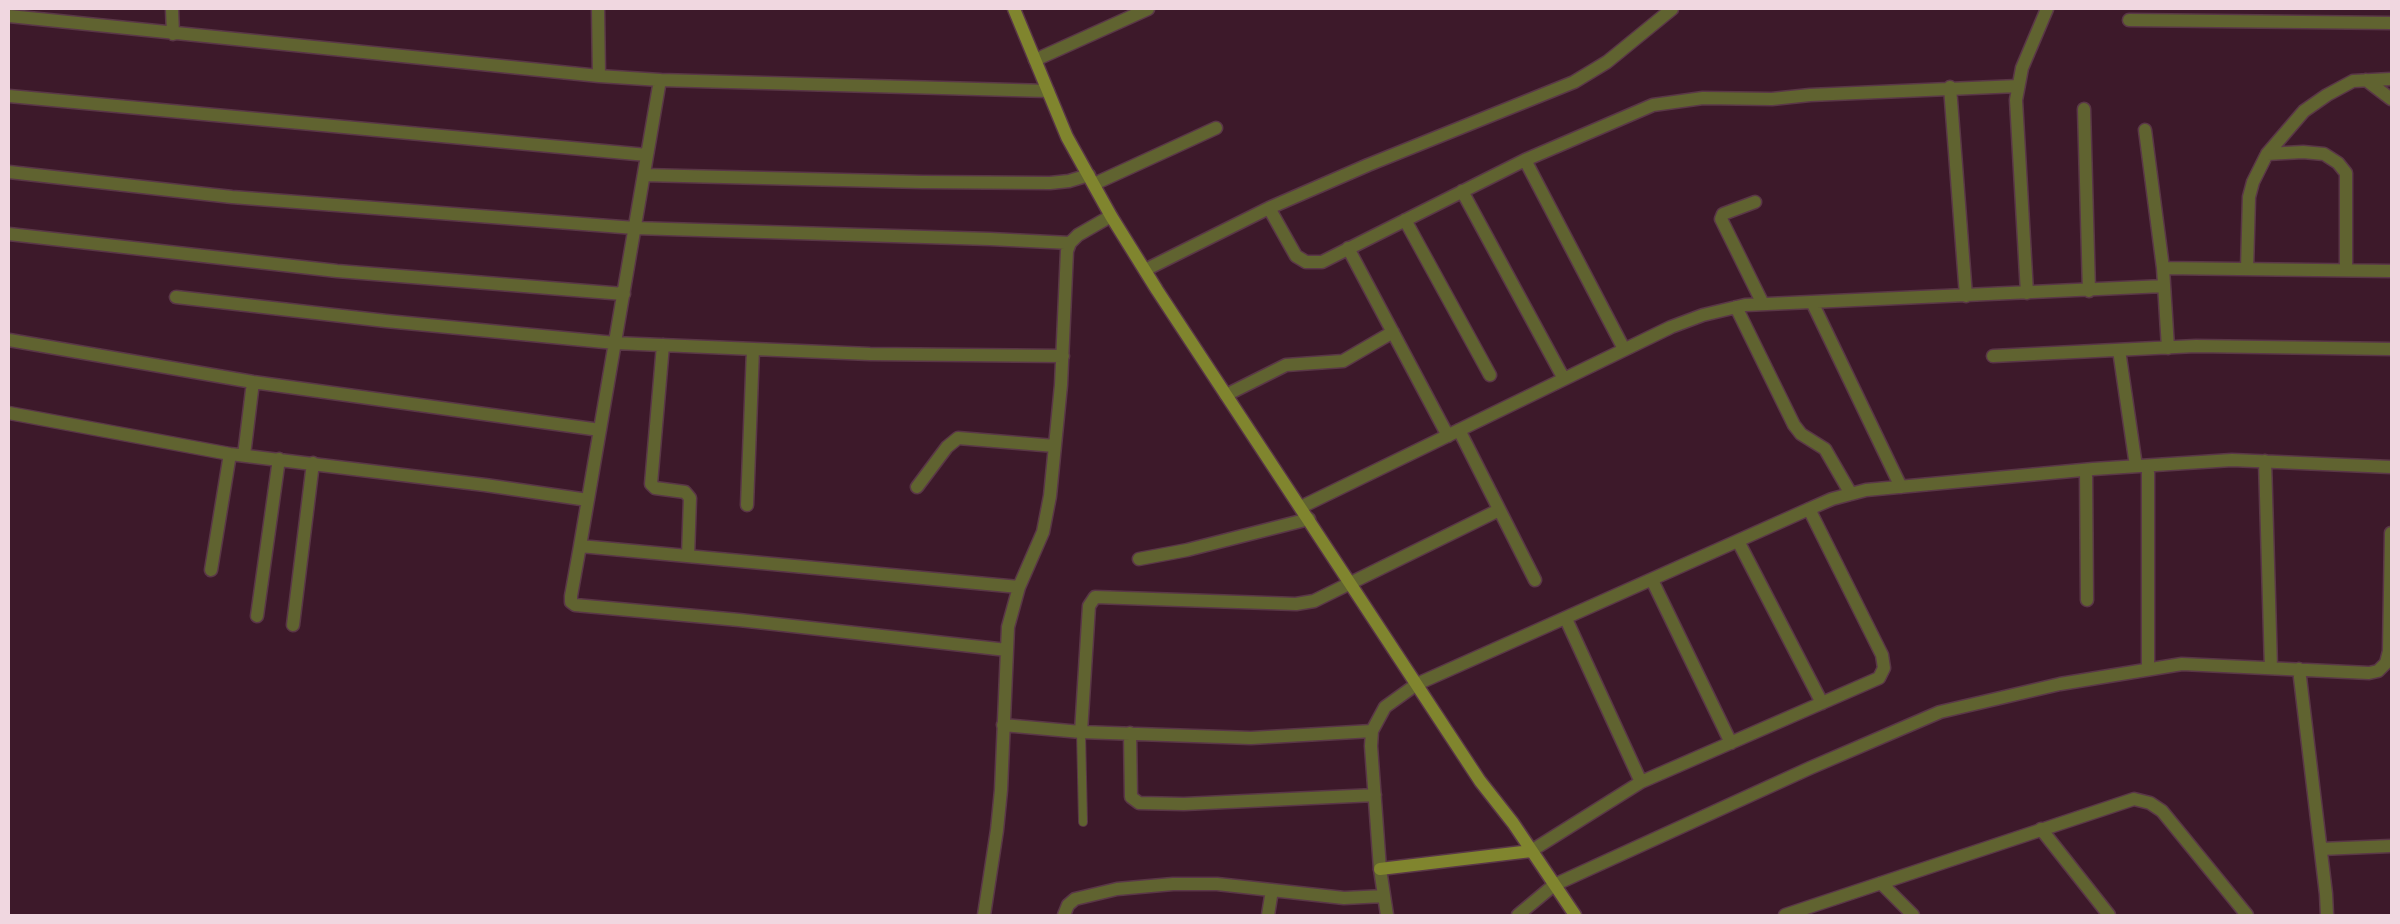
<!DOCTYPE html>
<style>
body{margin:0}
#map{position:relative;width:2400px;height:924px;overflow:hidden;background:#3d192a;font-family:"Alegreya Sans",sans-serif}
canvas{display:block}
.frame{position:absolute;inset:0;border:10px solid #f0d7e0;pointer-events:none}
</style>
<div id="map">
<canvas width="2400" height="924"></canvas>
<div class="frame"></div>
</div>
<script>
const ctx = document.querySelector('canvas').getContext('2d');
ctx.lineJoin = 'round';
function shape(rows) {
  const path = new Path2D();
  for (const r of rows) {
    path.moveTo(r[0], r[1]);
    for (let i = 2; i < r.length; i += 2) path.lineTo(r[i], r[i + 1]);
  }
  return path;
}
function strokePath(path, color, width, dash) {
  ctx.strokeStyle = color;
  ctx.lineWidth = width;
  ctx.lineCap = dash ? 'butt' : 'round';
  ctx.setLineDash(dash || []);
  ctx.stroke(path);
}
const service = shape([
 [1081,732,1083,822]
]);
const minor = shape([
 [172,9,173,34],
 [598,9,599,76],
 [9,16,599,76,660,80,1048,91],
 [2129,20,2391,23],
 [1035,60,1148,9],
 [660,80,580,546,1019,587],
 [2366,80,2391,99],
 [1950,87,1966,296],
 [9,96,647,155],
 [2084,109,2089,291],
 [2145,130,2163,268,2168,348],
 [2267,154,2303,152,2324,154,2338,163,2346,173,2346,270],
 [1525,160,1624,349],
 [9,172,232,197,635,228,990,239,1070,243],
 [644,175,922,182,1050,183,1069,181,1089,175],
 [1094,184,1216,128],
 [1462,191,1564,379],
 [1755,202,1723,214,1721,219,1763,304],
 [1269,208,1296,256,1306,262,1322,262,1525,160,1653,105,1703,98,1772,99,1810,95,2018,86],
 [1405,220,1490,375],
 [9,234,337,271,624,294],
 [1348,248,1448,436],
 [2163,268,2391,271],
 [2247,269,2249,197,2253,182,2267,154,2304,111,2327,95,2353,81,2391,79],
 [1145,270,1269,208,1368,165,1574,82,1607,62,1672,9],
 [2027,293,2016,100,2022,68,2047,9],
 [176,297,386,321,615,343,870,354,1063,356],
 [1812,302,1901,487],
 [1736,307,1794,425,1801,434,1825,449,1851,494],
 [9,340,253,382,600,430],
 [663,345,651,484,655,488,685,492,690,498,688,556],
 [2119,350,2136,466],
 [1993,356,2196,346,2391,349],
 [1226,395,1286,365,1343,361,1393,332],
 [9,413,230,454,485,485,588,500],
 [1459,430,1535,580],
 [244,455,253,382],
 [2265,461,2271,668],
 [2148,466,2148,668],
 [2086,470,2087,600],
 [917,487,947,447,958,438,1055,446],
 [747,505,753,349],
 [1301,507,1671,327,1703,315,1745,305,2164,286],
 [1738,541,1822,703],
 [580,546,571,596,571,602,575,605,739,620,1007,650],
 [1139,559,1187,550,1309,519],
 [211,570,230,454],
 [1652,580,1731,743],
 [257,616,279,459],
 [1566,619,1641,782],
 [293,625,313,463],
 [2299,669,2326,894,2327,915],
 [1003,725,1081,732,1251,738,1372,731],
 [1081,732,1089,606,1095,597,1296,604,1314,601,1499,510],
 [1130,733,1131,797,1139,803,1184,804,1375,795],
 [2041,829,2109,915],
 [2321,849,2391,846],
 [1531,851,1641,782,1879,678,1884,668,1882,655,1809,509],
 [1881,883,1913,915],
 [984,915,997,830,1001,790,1008,627,1019,587,1043,532,1050,496,1061,385,1067,251,1070,243,1078,235,1111,216],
 [1064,915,1068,905,1075,899,1117,889,1173,884,1217,884,1344,898,1384,896],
 [1268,915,1272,890],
 [1387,915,1380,869,1371,746,1372,731,1385,707,1417,684,1809,509,1832,499,1866,490,2093,469,2232,460,2391,467],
 [1518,915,1554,885,1810,768,1940,712,2060,684,2182,664,2369,673,2378,671,2386,663,2389,651,2391,533],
 [1785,915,2134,799,2150,803,2162,811,2247,915]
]);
const secondary = shape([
 [1014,9,1067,137,1111,216,1157,290,1480,781,1513,823,1575,915],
 [1380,869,1531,851]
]);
strokePath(service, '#5a3747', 10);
strokePath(minor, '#5a3747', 15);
strokePath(secondary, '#5a3747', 15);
strokePath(service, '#606330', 8);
strokePath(minor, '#606330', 12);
strokePath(secondary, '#80852e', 12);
</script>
